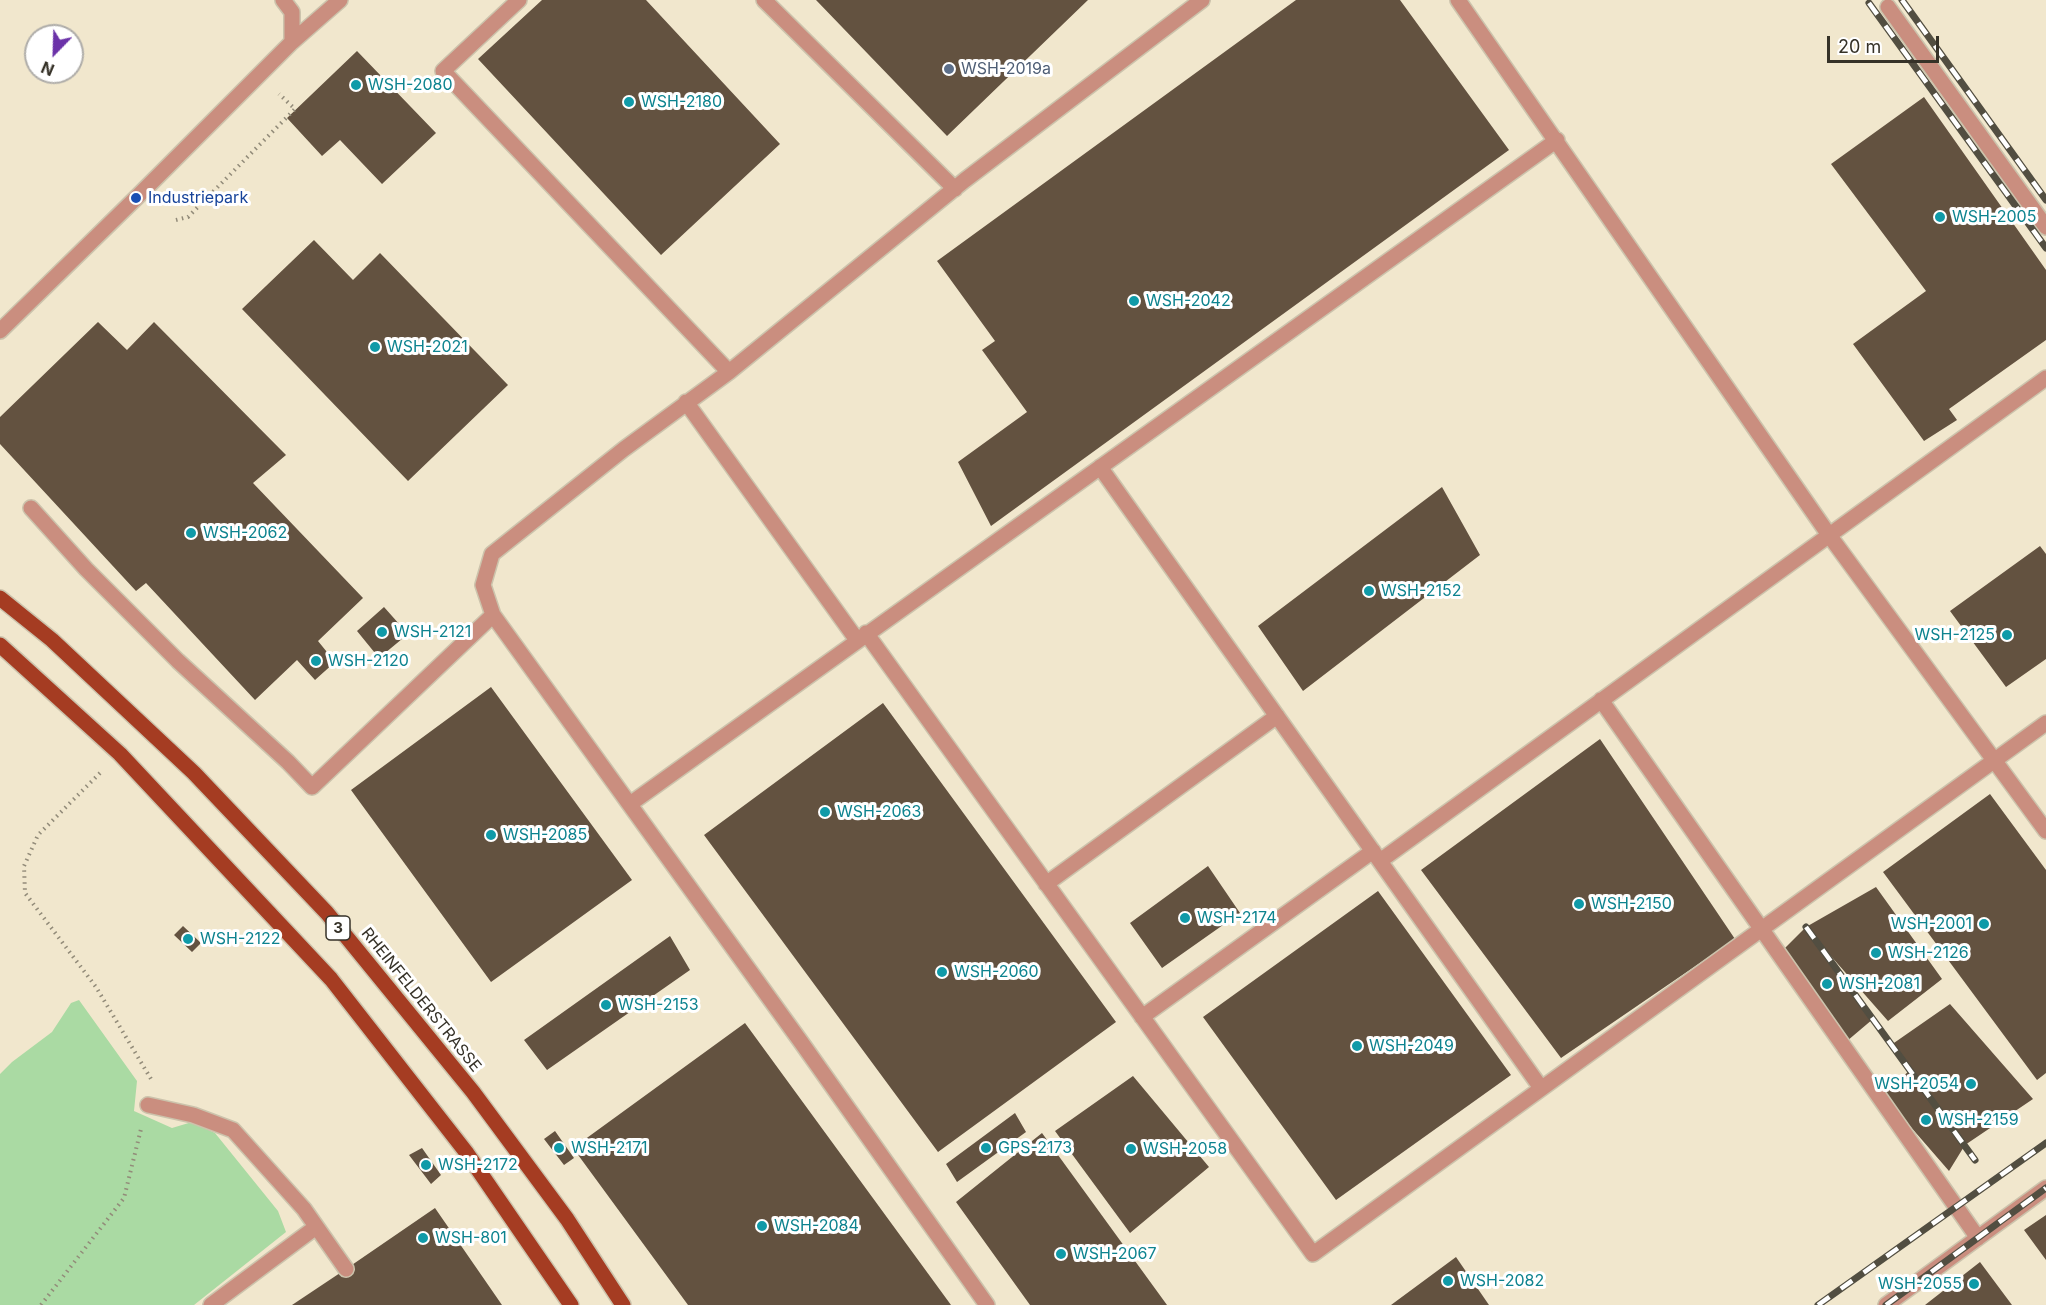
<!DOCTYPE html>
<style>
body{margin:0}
#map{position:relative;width:2046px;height:1305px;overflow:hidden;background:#f1e7cd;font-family:Inter,sans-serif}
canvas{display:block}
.north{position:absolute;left:24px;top:24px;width:60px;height:60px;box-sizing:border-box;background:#fff;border:2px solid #afada9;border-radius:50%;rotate:203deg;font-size:16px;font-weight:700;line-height:24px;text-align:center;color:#363228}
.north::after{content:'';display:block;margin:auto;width:21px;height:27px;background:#6b32a8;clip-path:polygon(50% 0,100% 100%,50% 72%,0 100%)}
.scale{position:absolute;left:1827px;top:36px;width:112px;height:27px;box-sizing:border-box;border:3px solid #363228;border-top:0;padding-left:8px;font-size:18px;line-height:21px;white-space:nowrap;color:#363228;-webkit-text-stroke:4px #fff;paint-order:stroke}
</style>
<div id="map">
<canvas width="2046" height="1305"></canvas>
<div class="north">N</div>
<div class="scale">20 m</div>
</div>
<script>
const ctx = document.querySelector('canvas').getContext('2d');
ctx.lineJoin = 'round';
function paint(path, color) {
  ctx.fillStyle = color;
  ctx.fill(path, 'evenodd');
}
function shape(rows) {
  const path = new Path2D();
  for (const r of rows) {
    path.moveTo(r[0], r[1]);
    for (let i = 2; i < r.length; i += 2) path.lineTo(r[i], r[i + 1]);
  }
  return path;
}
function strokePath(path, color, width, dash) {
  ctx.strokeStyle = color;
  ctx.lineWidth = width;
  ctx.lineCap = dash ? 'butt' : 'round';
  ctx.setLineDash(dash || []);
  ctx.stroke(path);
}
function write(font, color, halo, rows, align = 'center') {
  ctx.font = font + ' Inter,sans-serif';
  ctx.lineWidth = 6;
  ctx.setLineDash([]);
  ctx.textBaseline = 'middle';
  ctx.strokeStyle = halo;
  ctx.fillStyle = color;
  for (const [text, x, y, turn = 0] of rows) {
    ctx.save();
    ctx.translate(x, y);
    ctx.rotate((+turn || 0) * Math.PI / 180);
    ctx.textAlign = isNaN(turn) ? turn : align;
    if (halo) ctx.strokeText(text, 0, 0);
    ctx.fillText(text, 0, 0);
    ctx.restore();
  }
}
paint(shape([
 [79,1000,137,1081,134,1111,172,1128,192,1122,215,1133,278,1211,286,1232,194,1305,0,1305,0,1074,12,1062,52,1032,71,1003]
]), '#aadaa3');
paint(shape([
 [542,0,646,0,780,144,661,255,478,59],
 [816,0,1088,0,947,136],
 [1296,0,1400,0,1509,150,991,526,958,462,1027,412,982,350,995,341,937,261],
 [357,51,436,133,382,184,340,140,322,156,287,118],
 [1924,97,2046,270,2046,340,1949,409,1957,420,1924,441,1853,344,1926,291,1831,164],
 [314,240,353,280,380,253,508,385,408,481,242,309],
 [98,322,127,350,154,322,286,455,253,483,363,598,318,641,335,662,315,680,297,660,255,700,146,583,136,591,0,444,0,417],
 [1442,487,1480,555,1303,691,1258,626],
 [2040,546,2046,554,2046,659,2006,687,1950,611],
 [384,607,408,634,379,658,357,631],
 [491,687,632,880,491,982,351,790],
 [883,703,1116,1022,938,1152,704,835],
 [1600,739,1735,939,1561,1058,1421,870],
 [1990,794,2046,870,2046,1073,2037,1080,1883,872],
 [1208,866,1240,913,1162,968,1130,923],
 [1876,887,1942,979,1888,1021,1808,930,1873,1019,1847,1041,1784,949,1806,927],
 [1378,891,1511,1075,1336,1200,1203,1017],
 [183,926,201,943,192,952,174,935],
 [670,936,690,970,547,1070,524,1040],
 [1950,1004,2033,1099,1965,1145,1949,1171,1883,1095,1910,1070,1891,1045],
 [745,1023,951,1305,688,1305,573,1148],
 [1133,1076,1209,1167,1130,1233,1055,1131],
 [1015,1113,1026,1132,957,1182,946,1164],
 [555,1131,574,1158,564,1165,544,1139],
 [1042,1133,1167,1305,1030,1305,956,1202],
 [422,1148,441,1175,431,1184,409,1155],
 [435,1208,502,1305,292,1305,346,1269],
 [2046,1215,2046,1260,2024,1230],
 [1456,1257,1489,1305,1391,1305],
 [1980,1262,2012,1305,1925,1305]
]), '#635240');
const minor = shape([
 [283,0,292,12,292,42],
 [519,0,443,71,729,372],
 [764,0,955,189],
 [1458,0,1829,535,2046,831],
 [1888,7,2046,227],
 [0,331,136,198,292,42,340,0],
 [686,402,857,640],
 [1100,467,1541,1088],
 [31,508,86,569,178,661,288,762,312,787,493,615],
 [866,633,1313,1254,2046,723],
 [1601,700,1978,1238],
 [630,804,1557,140],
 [1380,861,2046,378],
 [1046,884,1277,716],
 [1142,1017,1373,851],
 [148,1105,193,1115,233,1130,304,1209,346,1269],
 [211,1305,316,1227],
 [987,1305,801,1042,493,615,483,585,492,554,624,449,729,372,965,180,1202,0],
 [1886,1305,2046,1188]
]);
const major = shape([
 [0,598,52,640,194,773,327,913,473,1092,567,1219,623,1305],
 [0,645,120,754,331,979,466,1152,571,1305]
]);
strokePath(minor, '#ccc3ac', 18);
strokePath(major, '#ccc3ac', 18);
strokePath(shape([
 [176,220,188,217,295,109,279,94],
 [100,773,38,835,24,866,25,893,96,987,151,1079],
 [41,1305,124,1198,141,1129]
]), '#928b79', 4, [1.5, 4.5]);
strokePath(minor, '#ca8e7f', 15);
strokePath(major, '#a53c22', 15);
const rail = shape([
 [1902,0,2046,200],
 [1869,3,2046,248],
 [1806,927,1975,1160],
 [1818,1305,2046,1143],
 [1886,1305,2046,1188]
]);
strokePath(rail, '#524e41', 7);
strokePath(rail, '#fff', 4.5, [14]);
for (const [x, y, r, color] of [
 [949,69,6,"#5c6f8a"],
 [356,85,6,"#0f9aa8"],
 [629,102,6,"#0f9aa8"],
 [136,198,6,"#1a4fb4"],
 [1940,217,6,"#0f9aa8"],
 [1134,301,6,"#0f9aa8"],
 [375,347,6,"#0f9aa8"],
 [191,533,6,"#0f9aa8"],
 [1369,591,6,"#0f9aa8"],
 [382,632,6,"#0f9aa8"],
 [2007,635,6,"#0f9aa8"],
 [316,661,6,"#0f9aa8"],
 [825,812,6,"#0f9aa8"],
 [491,835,6,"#0f9aa8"],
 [1579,904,6,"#0f9aa8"],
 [1185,918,6,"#0f9aa8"],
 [1984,924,6,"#0f9aa8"],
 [188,939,6,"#0f9aa8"],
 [1876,953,6,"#0f9aa8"],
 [942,972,6,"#0f9aa8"],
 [1827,984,6,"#0f9aa8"],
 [606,1005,6,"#0f9aa8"],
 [1357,1046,6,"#0f9aa8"],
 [1971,1084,6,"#0f9aa8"],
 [1926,1120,6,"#0f9aa8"],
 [559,1148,6,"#0f9aa8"],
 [986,1148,6,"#0f9aa8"],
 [1131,1149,6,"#0f9aa8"],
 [426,1165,6,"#0f9aa8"],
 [762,1226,6,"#0f9aa8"],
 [423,1238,6,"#0f9aa8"],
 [1061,1254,6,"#0f9aa8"],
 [1448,1281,6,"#0f9aa8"],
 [1974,1284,6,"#0f9aa8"]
]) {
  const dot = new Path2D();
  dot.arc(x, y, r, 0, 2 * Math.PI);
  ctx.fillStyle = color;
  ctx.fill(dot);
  strokePath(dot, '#fff', 2);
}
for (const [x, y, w] of [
 [338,928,24]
]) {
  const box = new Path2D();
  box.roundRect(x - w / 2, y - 12, w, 24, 4.5);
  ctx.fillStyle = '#fff';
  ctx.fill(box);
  strokePath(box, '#363228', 1.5);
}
write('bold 15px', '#363228', null, [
 ["3",338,928]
]);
write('16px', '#4e5e75', '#fff', [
 ["WSH-2019a",961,69]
], 'left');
write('16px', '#0d838f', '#fff', [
 ["WSH-2080",368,85],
 ["WSH-2180",641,102],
 ["WSH-2005",1952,217],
 ["WSH-2042",1146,301],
 ["WSH-2021",387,347],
 ["WSH-2062",203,533],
 ["WSH-2152",1381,591],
 ["WSH-2121",394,632],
 ["WSH-2125",1995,635,"right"],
 ["WSH-2120",328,661],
 ["WSH-2063",837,812],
 ["WSH-2085",503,835],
 ["WSH-2150",1591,904],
 ["WSH-2174",1197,918],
 ["WSH-2001",1972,924,"right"],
 ["WSH-2122",200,939],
 ["WSH-2126",1888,953],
 ["WSH-2060",954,972],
 ["WSH-2081",1839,984],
 ["WSH-2153",618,1005],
 ["WSH-2049",1369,1046],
 ["WSH-2054",1959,1084,"right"],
 ["WSH-2159",1938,1120],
 ["WSH-2171",571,1148],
 ["GPS-2173",998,1148],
 ["WSH-2058",1143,1149],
 ["WSH-2172",438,1165],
 ["WSH-2084",774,1226],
 ["WSH-801",435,1238],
 ["WSH-2067",1073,1254],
 ["WSH-2082",1460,1281],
 ["WSH-2055",1962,1284,"right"]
], 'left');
write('16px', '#164399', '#fff', [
 ["Industriepark",148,198]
], 'left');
write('16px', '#363228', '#fff', [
 ["RHEINFELDERSTRASSE",421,1000,51]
]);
</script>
